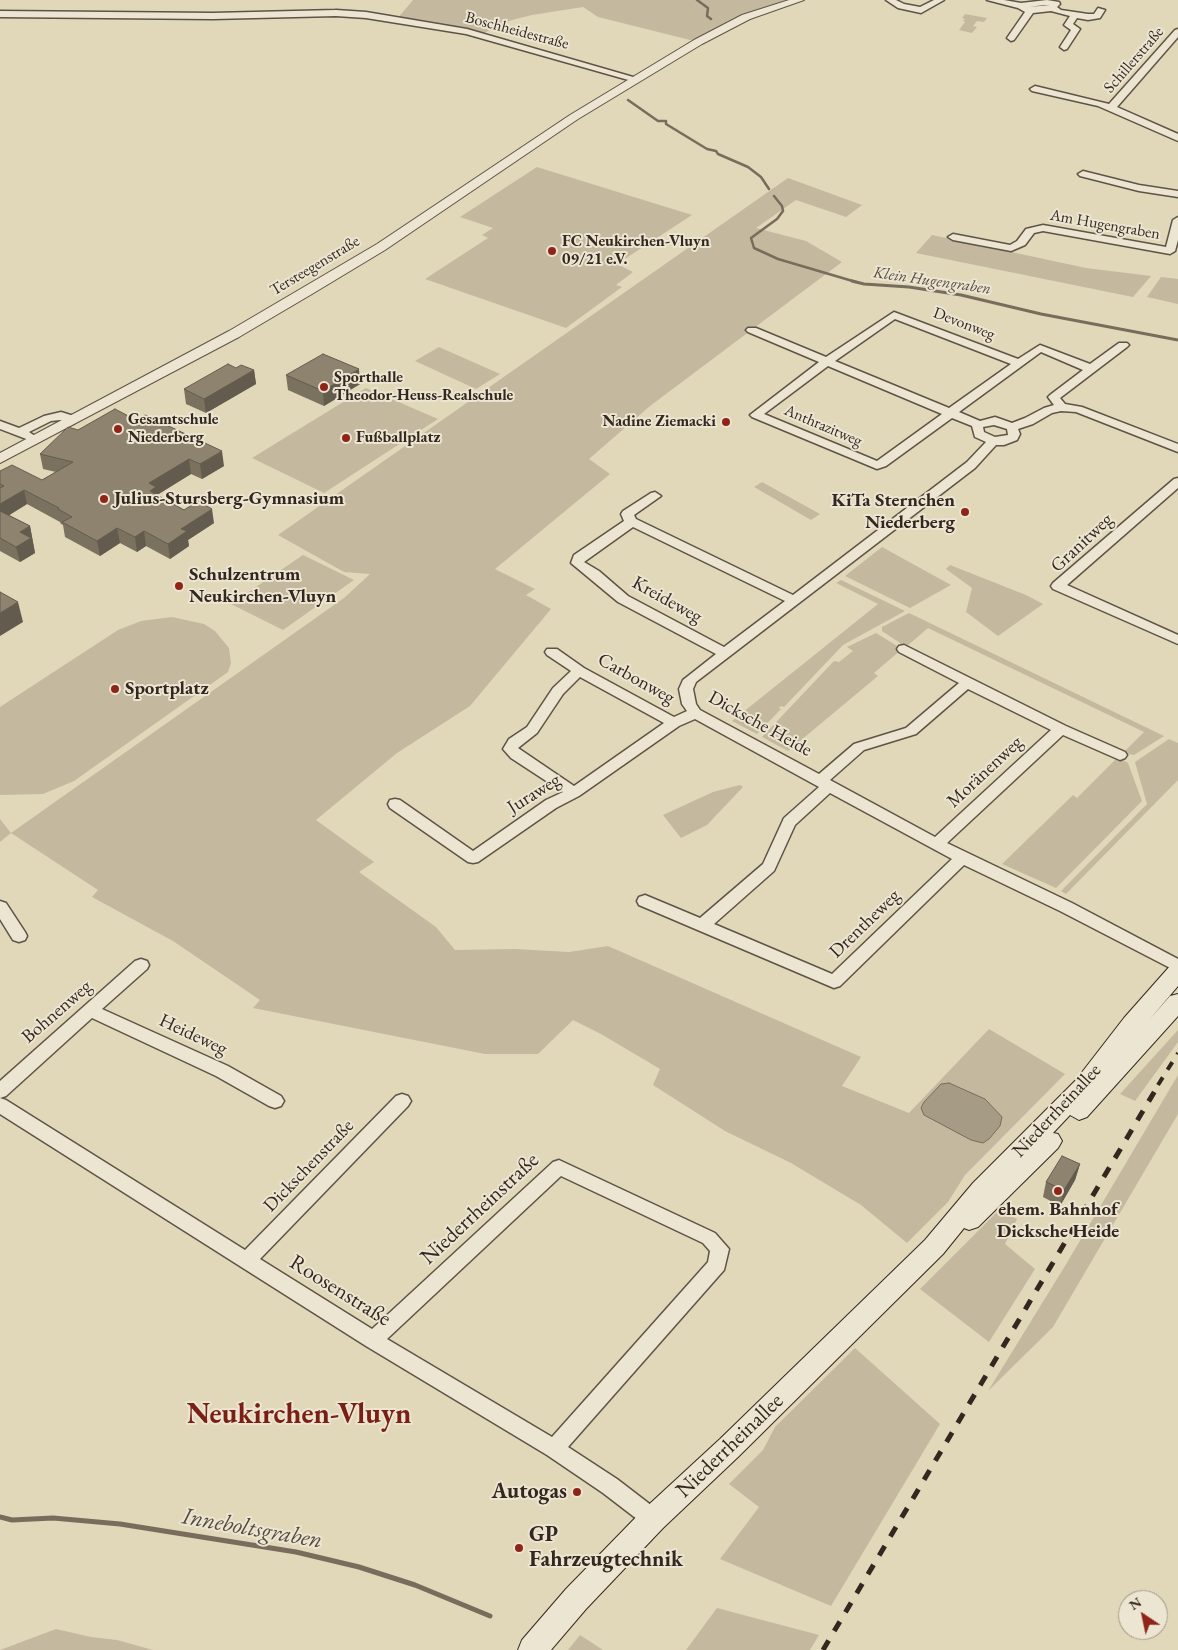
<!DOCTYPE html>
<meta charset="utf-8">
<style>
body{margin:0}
#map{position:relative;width:1178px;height:1650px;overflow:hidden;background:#e1d7b9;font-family:"EB Garamond",serif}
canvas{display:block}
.north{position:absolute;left:1118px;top:1590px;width:50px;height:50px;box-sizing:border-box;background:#ece5d2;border:1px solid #a2998a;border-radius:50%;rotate:326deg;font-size:14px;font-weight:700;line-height:20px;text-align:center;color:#34271f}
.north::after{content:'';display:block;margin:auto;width:18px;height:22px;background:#8f2418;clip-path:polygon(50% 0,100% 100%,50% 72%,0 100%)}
</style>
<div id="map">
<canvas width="1178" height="1650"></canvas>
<div class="north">N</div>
</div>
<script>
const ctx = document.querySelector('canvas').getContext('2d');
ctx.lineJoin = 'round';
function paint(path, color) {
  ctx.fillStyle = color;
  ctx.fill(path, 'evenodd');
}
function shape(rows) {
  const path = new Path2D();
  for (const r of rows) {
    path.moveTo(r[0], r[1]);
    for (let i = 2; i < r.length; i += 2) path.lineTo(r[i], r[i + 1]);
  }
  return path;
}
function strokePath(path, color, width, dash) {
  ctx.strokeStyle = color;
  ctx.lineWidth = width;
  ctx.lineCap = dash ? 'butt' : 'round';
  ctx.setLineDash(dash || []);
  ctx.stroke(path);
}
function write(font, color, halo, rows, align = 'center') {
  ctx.font = font + ' "EB Garamond",serif';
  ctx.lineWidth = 4;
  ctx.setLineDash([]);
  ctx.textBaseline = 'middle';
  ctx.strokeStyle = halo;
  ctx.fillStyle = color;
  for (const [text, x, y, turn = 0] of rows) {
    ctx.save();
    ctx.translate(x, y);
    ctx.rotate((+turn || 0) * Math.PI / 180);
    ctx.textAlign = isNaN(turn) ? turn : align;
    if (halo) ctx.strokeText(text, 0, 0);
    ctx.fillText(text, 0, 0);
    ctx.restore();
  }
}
paint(shape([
 [413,0,799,0,765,10,698,42,598,17,583,7,532,15,512,20,482,34,397,19],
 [965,14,987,18,984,22,977,21,973,26,977,27,972,33,959,30,965,22,963,21,965,19,962,18],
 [537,167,692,215,617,264,633,272,616,285,622,287,566,328,425,279,488,238,482,235,493,228,460,217],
 [788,178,862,205,846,217,796,200,756,228,806,241,842,262,650,406,589,459,610,474,495,569,535,589,526,595,551,609,470,706,397,753,316,820,374,862,359,872,436,927,455,950,515,949,569,952,608,946,861,1057,842,1086,909,1113,989,1029,1065,1074,965,1175,948,1202,907,1243,861,1205,791,1163,725,1131,653,1085,660,1069,601,1034,573,1020,538,1054,485,1054,253,1008,260,1000,173,941,92,897,98,890,11,833,0,842,0,819,11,833,344,598,370,574,344,572,278,535],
 [932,235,1086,268,1151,276,1133,297,916,253],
 [1161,277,1178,279,1178,304,1147,297],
 [439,347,500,374,476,389,415,361],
 [366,388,438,419,324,493,252,458],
 [762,482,820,514,811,520,754,487],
 [882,547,951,585,910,608,845,576],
 [303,555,354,580,283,630,231,604],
 [950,565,1026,595,1043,604,998,636,966,612,972,588,946,569],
 [841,580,905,611,843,645,784,707,781,706,779,708,781,709,757,734,732,721,878,604,836,583],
 [909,613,1164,736,1134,755,1123,753,1144,732,928,628,906,647,882,631,882,627],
 [172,617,204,624,215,631,229,648,231,663,228,672,74,781,43,794,0,795,0,707,118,630,141,621],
 [876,633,902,649,874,673,878,676,788,751,762,737,834,661,839,662,853,651,847,647],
 [1169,739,1178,743,1178,780,1066,894,1061,891,1147,804,1135,762],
 [1118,757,1128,763,1142,801,1056,888,1002,864,1073,795,1077,798],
 [740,785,743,787,707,825,681,838,663,815,713,792],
 [1178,1030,1178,1042,1135,1101,1120,1094],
 [1178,1075,1178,1114,1053,1327,988,1391,1065,1266],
 [999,1210,1017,1219,1005,1244,1035,1269,989,1342,920,1289],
 [855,1348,940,1424,831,1606,720,1559,759,1507,729,1484,763,1450,775,1427],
 [717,1608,819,1635,810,1650,686,1650],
 [56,1629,91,1637,117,1640,153,1650,0,1650],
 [580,1635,603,1650,568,1650]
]), '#c4b99f');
const water = shape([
 [949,1083,985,1099,1002,1117,1000,1126,989,1139,983,1143,971,1140,924,1115,921,1108,924,1102,941,1084,949,1083]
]);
paint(water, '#a69b85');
strokePath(water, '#786d5c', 1);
strokePath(shape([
 [697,0,708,8,707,16,711,19],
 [628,100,658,121,666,121,666,124,707,149,716,151,718,154,748,167,761,177,769,189],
 [774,196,782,206,783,211,777,219,751,238,754,248,778,259,856,282]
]), '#786d5c', 2.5);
strokePath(shape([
 [852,281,864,284,909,287,961,295,1041,314,1178,340]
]), '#786d5c', 3);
strokePath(shape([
 [0,1517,12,1520,53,1518,120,1524,296,1552,359,1567,415,1585,490,1616]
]), '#786d5c', 5);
const minor = shape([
 [886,0,896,0,904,4,920,7,934,0,944,0,921,13,898,8,886,0],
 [987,0,1004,0,1021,3,1047,0,1059,2,1060,4,1057,7,1061,10,1088,14,1094,14,1098,8,1105,10,1100,18,1088,20,1077,18,1073,24,1080,29,1067,49,1064,50,1060,47,1071,30,1064,25,1070,16,1051,11,1033,13,1014,40,1011,41,1007,38,1025,12,1018,8,987,0],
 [1044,5,1050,5,1029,7,1044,5],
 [336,10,366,12,467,29,640,79,638,81,632,81,466,34,366,18,336,16,213,19,0,17,0,11,213,13,336,10],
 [1178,29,1178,37,1117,107,1178,134,1178,141,1098,106,1032,91,1030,89,1035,86,1109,104,1175,30,1178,29],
 [1083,171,1139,185,1178,191,1178,197,1139,191,1080,176,1078,174,1083,171],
 [1178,217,1178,240,1175,251,1170,254,1043,231,1034,233,1025,245,1011,251,953,240,948,237,953,234,1010,245,1017,241,1026,229,1043,225,1166,247,1173,220,1178,217],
 [894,312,1018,359,1040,345,1090,364,1119,343,1127,343,1129,345,1127,347,1060,398,1065,404,1082,407,1178,444,1178,452,1076,412,1061,411,1052,413,1033,424,1018,429,1020,434,1017,440,1004,445,996,445,975,468,696,682,693,689,696,704,700,710,819,774,854,744,906,728,959,683,899,652,897,649,899,646,904,645,1066,726,1125,752,1127,755,1125,758,1120,760,1063,735,947,843,1072,903,1178,959,1178,972,1060,911,964,865,840,986,834,988,639,905,637,901,639,897,645,895,700,918,763,864,784,818,819,787,695,719,679,726,579,796,556,808,478,862,473,863,468,862,390,808,388,804,390,800,395,799,400,800,473,851,546,800,563,792,511,758,503,749,509,739,527,727,553,688,571,671,547,655,545,652,547,649,557,649,584,668,674,717,687,711,682,704,679,689,683,680,716,654,618,602,571,563,574,555,624,521,621,514,623,511,651,493,655,492,661,496,634,515,636,519,793,595,967,462,986,442,975,437,972,426,952,418,886,466,877,469,752,417,750,415,819,362,748,332,746,330,748,328,756,328,826,357,894,312],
 [895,319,1011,364,949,408,835,361,895,319],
 [1041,352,1083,370,1050,395,1048,397,1054,405,1044,408,1025,418,1012,423,995,417,980,421,959,412,1041,352],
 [828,366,942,414,877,461,764,414,828,366],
 [994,425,1007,429,1008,435,995,437,984,432,983,427,994,425],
 [633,527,785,601,724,647,628,596,599,571,584,562,633,527],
 [580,677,664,723,574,786,518,748,537,733,563,694,580,677],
 [968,689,1051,730,935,837,830,780,864,750,916,734,968,689],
 [830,793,952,859,832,974,714,924,774,871,795,825,830,793],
 [61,412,77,417,79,420,73,424,60,420,51,421,29,432,35,436,29,440,0,429,0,421,19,428,44,416,61,412],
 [1178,478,1178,488,1067,585,1178,635,1178,644,1053,589,1051,586,1053,583,1174,479,1178,478],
 [0,901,6,903,25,932,27,936,25,940,19,942,13,940,0,919,0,901],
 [141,959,147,961,149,965,147,969,102,1009,228,1066,281,1096,284,1101,281,1106,275,1108,269,1106,216,1076,92,1018,6,1096,0,1098,0,1081,135,961,141,959],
 [402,1094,408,1096,411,1101,408,1106,260,1259,372,1329,553,1162,559,1160,715,1233,729,1249,724,1270,568,1447,617,1479,660,1512,663,1519,660,1526,653,1529,646,1526,603,1493,547,1455,366,1346,0,1114,0,1098,6,1100,245,1250,396,1096,402,1094],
 [561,1176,703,1243,710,1251,708,1262,552,1437,387,1339,561,1176]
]);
const tertiary = shape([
 [789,0,804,0,750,19,702,44,578,119,385,250,312,294,239,337,0,463,0,453,229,331,377,244,570,115,694,40,742,15,789,0]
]);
const secondary = shape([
 [1178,964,1178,986,1149,1020,1170,996,1178,994,1178,1016,1087,1117,1079,1120,1070,1115,1053,1133,1058,1134,1062,1141,1058,1148,978,1227,969,1230,964,1228,943,1254,738,1457,663,1528,586,1609,551,1650,518,1650,522,1640,566,1589,643,1510,720,1439,925,1240,973,1183,1076,1080,1124,1018,1170,966,1178,964]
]);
strokePath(minor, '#5f5346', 3);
strokePath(tertiary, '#5f5346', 2);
strokePath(secondary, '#34271f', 2);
paint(minor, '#ece5d2');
paint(tertiary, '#ece5d2');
paint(secondary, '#ece5d2');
strokePath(shape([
 [1158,1085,1178,1053]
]), '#34271f', 4, [9, 9]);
strokePath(shape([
 [823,1650,1159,1084]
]), '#34271f', 5, [11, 11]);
paint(shape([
 [236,368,254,370,256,384,206,413,186,404,184,389],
 [286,375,360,384,324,406,288,390],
 [78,430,224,466,202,479,191,474,157,495,184,510,214,523,188,540,189,546,170,559,146,546,137,552,120,543,100,556,65,537,63,525,61,524,60,522,27,504,9,515,30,526,35,553,20,562,0,551,0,471,42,480,56,472,43,469,40,454],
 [1080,1164,1075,1180,1060,1206,1043,1197,1046,1182]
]), '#7a715f');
paint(shape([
 [359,369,360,384,324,406,323,391],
 [254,370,256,384,206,413,204,399],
 [222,451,224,466,202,479,200,464],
 [189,459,191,474,157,495,150,491,149,483],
 [24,490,27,504,0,521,0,504],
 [212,509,214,523,188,540,189,546,170,559,168,544,181,529],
 [30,526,35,553,20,562,16,547,20,532],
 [117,528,120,543,100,556,97,541],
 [144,531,146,546,137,552,135,537],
 [18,602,23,622,0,636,0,613],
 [1080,1164,1075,1180,1060,1206,1064,1190]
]), '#635c4e');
const building = shape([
 [323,354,359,369,323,391,286,375,323,354],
 [228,364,236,368,241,365,254,370,204,399,184,389,228,364],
 [115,409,136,420,145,415,222,451,200,464,189,459,149,483,156,487,150,491,184,510,198,501,212,509,181,529,187,531,168,544,144,531,135,537,117,528,97,541,62,522,72,517,58,509,59,508,24,490,0,504,0,488,4,486,0,484,0,471,12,465,42,480,73,462,40,454,68,427,78,430,115,409],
 [0,511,30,526,20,532,31,538,16,547,0,538,0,511],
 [0,592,18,602,0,613,0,592],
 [1062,1156,1080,1164,1064,1190,1046,1182,1062,1156]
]);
paint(building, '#8e836f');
strokePath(building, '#635c4e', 1);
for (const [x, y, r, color] of [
 [552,251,5,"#8f2418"],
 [324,387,5,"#8f2418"],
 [726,422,5,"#8f2418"],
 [118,429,5,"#8f2418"],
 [346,438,5,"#8f2418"],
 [104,499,5,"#8f2418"],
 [965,512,5,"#8f2418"],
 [179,586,5,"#8f2418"],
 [115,689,5,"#8f2418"],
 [1058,1191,5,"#8f2418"],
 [577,1492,5,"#8f2418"],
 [519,1548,5,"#8f2418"]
]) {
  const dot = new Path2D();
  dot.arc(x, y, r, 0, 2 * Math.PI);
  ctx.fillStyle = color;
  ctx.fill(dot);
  strokePath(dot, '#ece5d2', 2);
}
write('16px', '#34271f', '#ece5d2', [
 ["Boschheidestraße",517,31,15],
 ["Schillerstraße",1134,60,-49],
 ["Am Hugengraben",1105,225,10],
 ["Tersteegenstraße",315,266,-31],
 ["Devonweg",964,324,21],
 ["Anthrazitweg",823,426,23]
]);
write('bold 16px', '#34271f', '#ece5d2', [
 ["FC Neukirchen-Vluyn",562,242],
 ["09/21 e.V.",562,260],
 ["Sporthalle",334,378],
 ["Theodor-Heuss-Realschule",334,396],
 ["Gesamtschule",128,420],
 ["Niederberg",128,438],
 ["Nadine Ziemacki",716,422,"right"],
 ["Fußballplatz",356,438]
], 'left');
write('italic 16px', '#564a3e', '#ece5d2', [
 ["Klein Hugengraben",932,281,8]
]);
write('bold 19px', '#34271f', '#ece5d2', [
 ["Julius-Stursberg-Gymnasium",114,499],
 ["KiTa Sternchen",955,501,"right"],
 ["Niederberg",955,523,"right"],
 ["Schulzentrum",189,575],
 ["Neukirchen-Vluyn",189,597],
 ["Sportplatz",125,689],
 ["ehem. Bahnhof",1058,1210,"center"],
 ["Dicksche Heide",1058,1232,"center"]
], 'left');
write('19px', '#34271f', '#ece5d2', [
 ["Granitweg",1082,543,-43],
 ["Kreideweg",667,600,29],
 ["Carbonweg",636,679,29],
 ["Dicksche Heide",760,724,29],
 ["Moränenweg",985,772,-43],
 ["Juraweg",534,794,-32],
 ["Drentheweg",865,924,-44],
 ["Bohnenweg",57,1012,-41],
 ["Heideweg",193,1035,25],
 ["Niederrheinallee",1057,1111,-47],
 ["Dickschenstraße",309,1166,-46]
]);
write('22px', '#34271f', '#ece5d2', [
 ["Niederrheinstraße",480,1209,-43],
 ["Roosenstraße",340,1291,32],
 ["Niederrheinallee",730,1446,-44]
]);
write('bold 22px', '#34271f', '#ece5d2', [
 ["Autogas",567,1492],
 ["GP",529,1535,"left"],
 ["Fahrzeugtechnik",529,1560,"left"]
], 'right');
write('italic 24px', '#564a3e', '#ece5d2', [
 ["Inneboltsgraben",252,1529,10]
]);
write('bold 29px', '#7a1f14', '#ece5d2', [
 ["Neukirchen-Vluyn",299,1415]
]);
</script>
